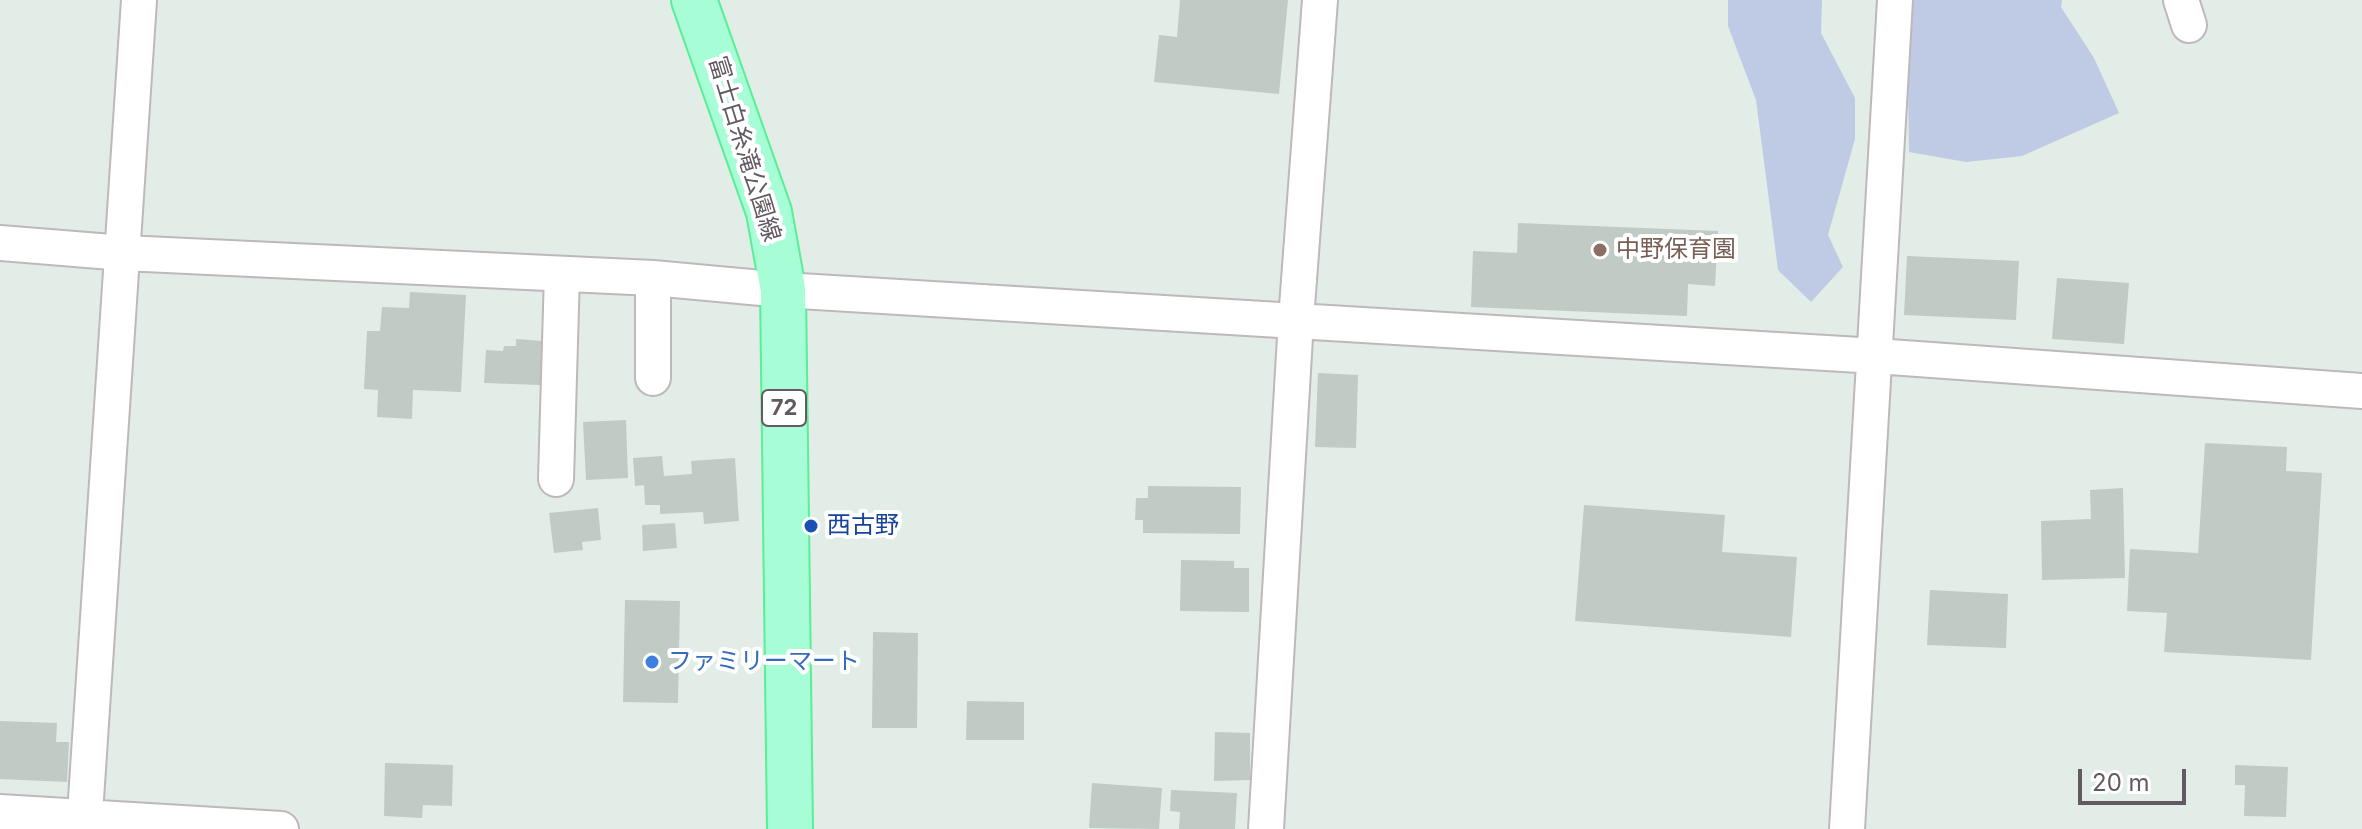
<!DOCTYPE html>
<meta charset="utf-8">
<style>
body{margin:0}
#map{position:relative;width:2362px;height:829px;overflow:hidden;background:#e2ede7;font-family:Inter,sans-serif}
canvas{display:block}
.scale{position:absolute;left:2078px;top:769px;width:108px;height:36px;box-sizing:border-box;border:4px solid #635a61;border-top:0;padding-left:10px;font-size:24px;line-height:28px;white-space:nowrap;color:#635a61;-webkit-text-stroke:6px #fff;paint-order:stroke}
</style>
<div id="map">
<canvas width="2362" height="829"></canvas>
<div class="scale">20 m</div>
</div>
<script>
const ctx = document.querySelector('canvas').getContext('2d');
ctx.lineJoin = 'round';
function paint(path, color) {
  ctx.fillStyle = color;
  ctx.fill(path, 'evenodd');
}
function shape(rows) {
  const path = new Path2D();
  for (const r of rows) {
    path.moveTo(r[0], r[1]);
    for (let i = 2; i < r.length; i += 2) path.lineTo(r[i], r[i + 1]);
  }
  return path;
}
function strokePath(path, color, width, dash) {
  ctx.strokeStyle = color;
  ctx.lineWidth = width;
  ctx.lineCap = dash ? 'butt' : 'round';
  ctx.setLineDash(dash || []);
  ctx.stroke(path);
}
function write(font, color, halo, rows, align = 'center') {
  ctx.font = font + ' Inter,"Noto Sans JP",sans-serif';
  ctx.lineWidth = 8;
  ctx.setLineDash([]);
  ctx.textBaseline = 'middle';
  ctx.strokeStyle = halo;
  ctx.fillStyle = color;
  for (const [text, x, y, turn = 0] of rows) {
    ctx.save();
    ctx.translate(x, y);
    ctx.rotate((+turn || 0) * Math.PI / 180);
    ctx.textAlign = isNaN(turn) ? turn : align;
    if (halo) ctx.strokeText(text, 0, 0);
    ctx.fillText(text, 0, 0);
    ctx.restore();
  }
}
paint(shape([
 [1728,0,1822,0,1821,33,1855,98,1855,139,1828,235,1843,267,1811,302,1778,270,1756,100,1728,26],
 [1911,0,2062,0,2061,7,2094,58,2119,113,2022,156,1966,162,1909,152,1907,29]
]), '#bfcae4');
paint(shape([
 [1180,0,1288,0,1279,94,1154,82,1159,35,1177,37],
 [1518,223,1718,231,1715,286,1688,284,1687,316,1471,307,1473,251,1517,253],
 [1907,256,2019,261,2016,320,1904,315],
 [2057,278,2129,283,2124,344,2052,339],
 [410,292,466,295,461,392,413,390,412,419,377,417,378,390,364,389,367,331,380,331,382,307,409,308],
 [516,339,543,341,540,385,484,383,486,350,503,351,504,346,516,346],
 [1318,373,1358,375,1356,448,1315,447],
 [626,420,628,478,586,480,583,422],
 [2205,443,2287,447,2286,471,2322,473,2311,660,2164,652,2167,613,2127,611,2130,549,2198,553],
 [662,456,664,476,692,474,691,461,735,458,739,521,704,524,703,512,660,514,660,505,645,505,644,485,635,486,633,458],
 [1148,486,1241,487,1240,534,1143,533,1143,520,1135,520,1136,498,1148,498],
 [2123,488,2125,578,2042,580,2041,521,2091,519,2090,490],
 [1584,505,1725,515,1722,552,1797,557,1791,637,1575,621],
 [598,508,601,540,582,542,583,550,554,553,549,513],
 [675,523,677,548,643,551,642,525],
 [1181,560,1234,561,1234,568,1249,568,1249,612,1180,611],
 [1930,590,2008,594,2006,648,1927,645],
 [625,600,680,601,678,703,623,702],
 [873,632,918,633,917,728,872,728],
 [967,701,1024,702,1024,740,966,740],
 [0,721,57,723,56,742,69,742,67,782,0,779],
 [1215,732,1250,733,1250,780,1214,781],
 [385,763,453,765,452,806,423,805,422,818,384,816],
 [2235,765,2288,767,2286,817,2244,816,2245,785,2235,785],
 [1092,783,1162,788,1159,829,1089,828],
 [1171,790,1237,793,1235,829,1179,829,1180,812,1170,811]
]), '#c0cbc5');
const street = shape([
 [2181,0,2189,25],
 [0,243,124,253,653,278,783,290,1876,356,2362,391],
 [653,378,653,278],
 [556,479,562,274],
 [0,812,281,829],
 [84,829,139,0],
 [1266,829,1296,320,1320,0],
 [1847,829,1895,0]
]);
const primary = shape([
 [694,0,769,212,783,290,790,829]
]);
strokePath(street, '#beb7bc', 38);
strokePath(primary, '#5aee97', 48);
strokePath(street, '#fff', 34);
strokePath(primary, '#a7fdd5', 44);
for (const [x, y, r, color] of [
 [1600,250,8,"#8d6e63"],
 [811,526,8,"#1a4fb4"],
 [652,662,8,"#3f7fe0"]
]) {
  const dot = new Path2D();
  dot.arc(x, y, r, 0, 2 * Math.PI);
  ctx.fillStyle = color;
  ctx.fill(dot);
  strokePath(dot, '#fff', 3);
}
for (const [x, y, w] of [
 [784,408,44]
]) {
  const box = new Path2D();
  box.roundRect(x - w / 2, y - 18, w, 36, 6);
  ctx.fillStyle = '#fff';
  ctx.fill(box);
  strokePath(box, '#635a61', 2);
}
write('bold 22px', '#635a61', null, [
 ["72",784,408]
]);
write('24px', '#635a61', '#fff', [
 ["富士白糸滝公園線",744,149,73]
]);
write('24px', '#785e54', '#fff', [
 ["中野保育園",1616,250]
], 'left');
write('24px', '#164399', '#fff', [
 ["西古野",827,526]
], 'left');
write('24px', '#366cbe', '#fff', [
 ["ファミリーマート",668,662]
], 'left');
</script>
